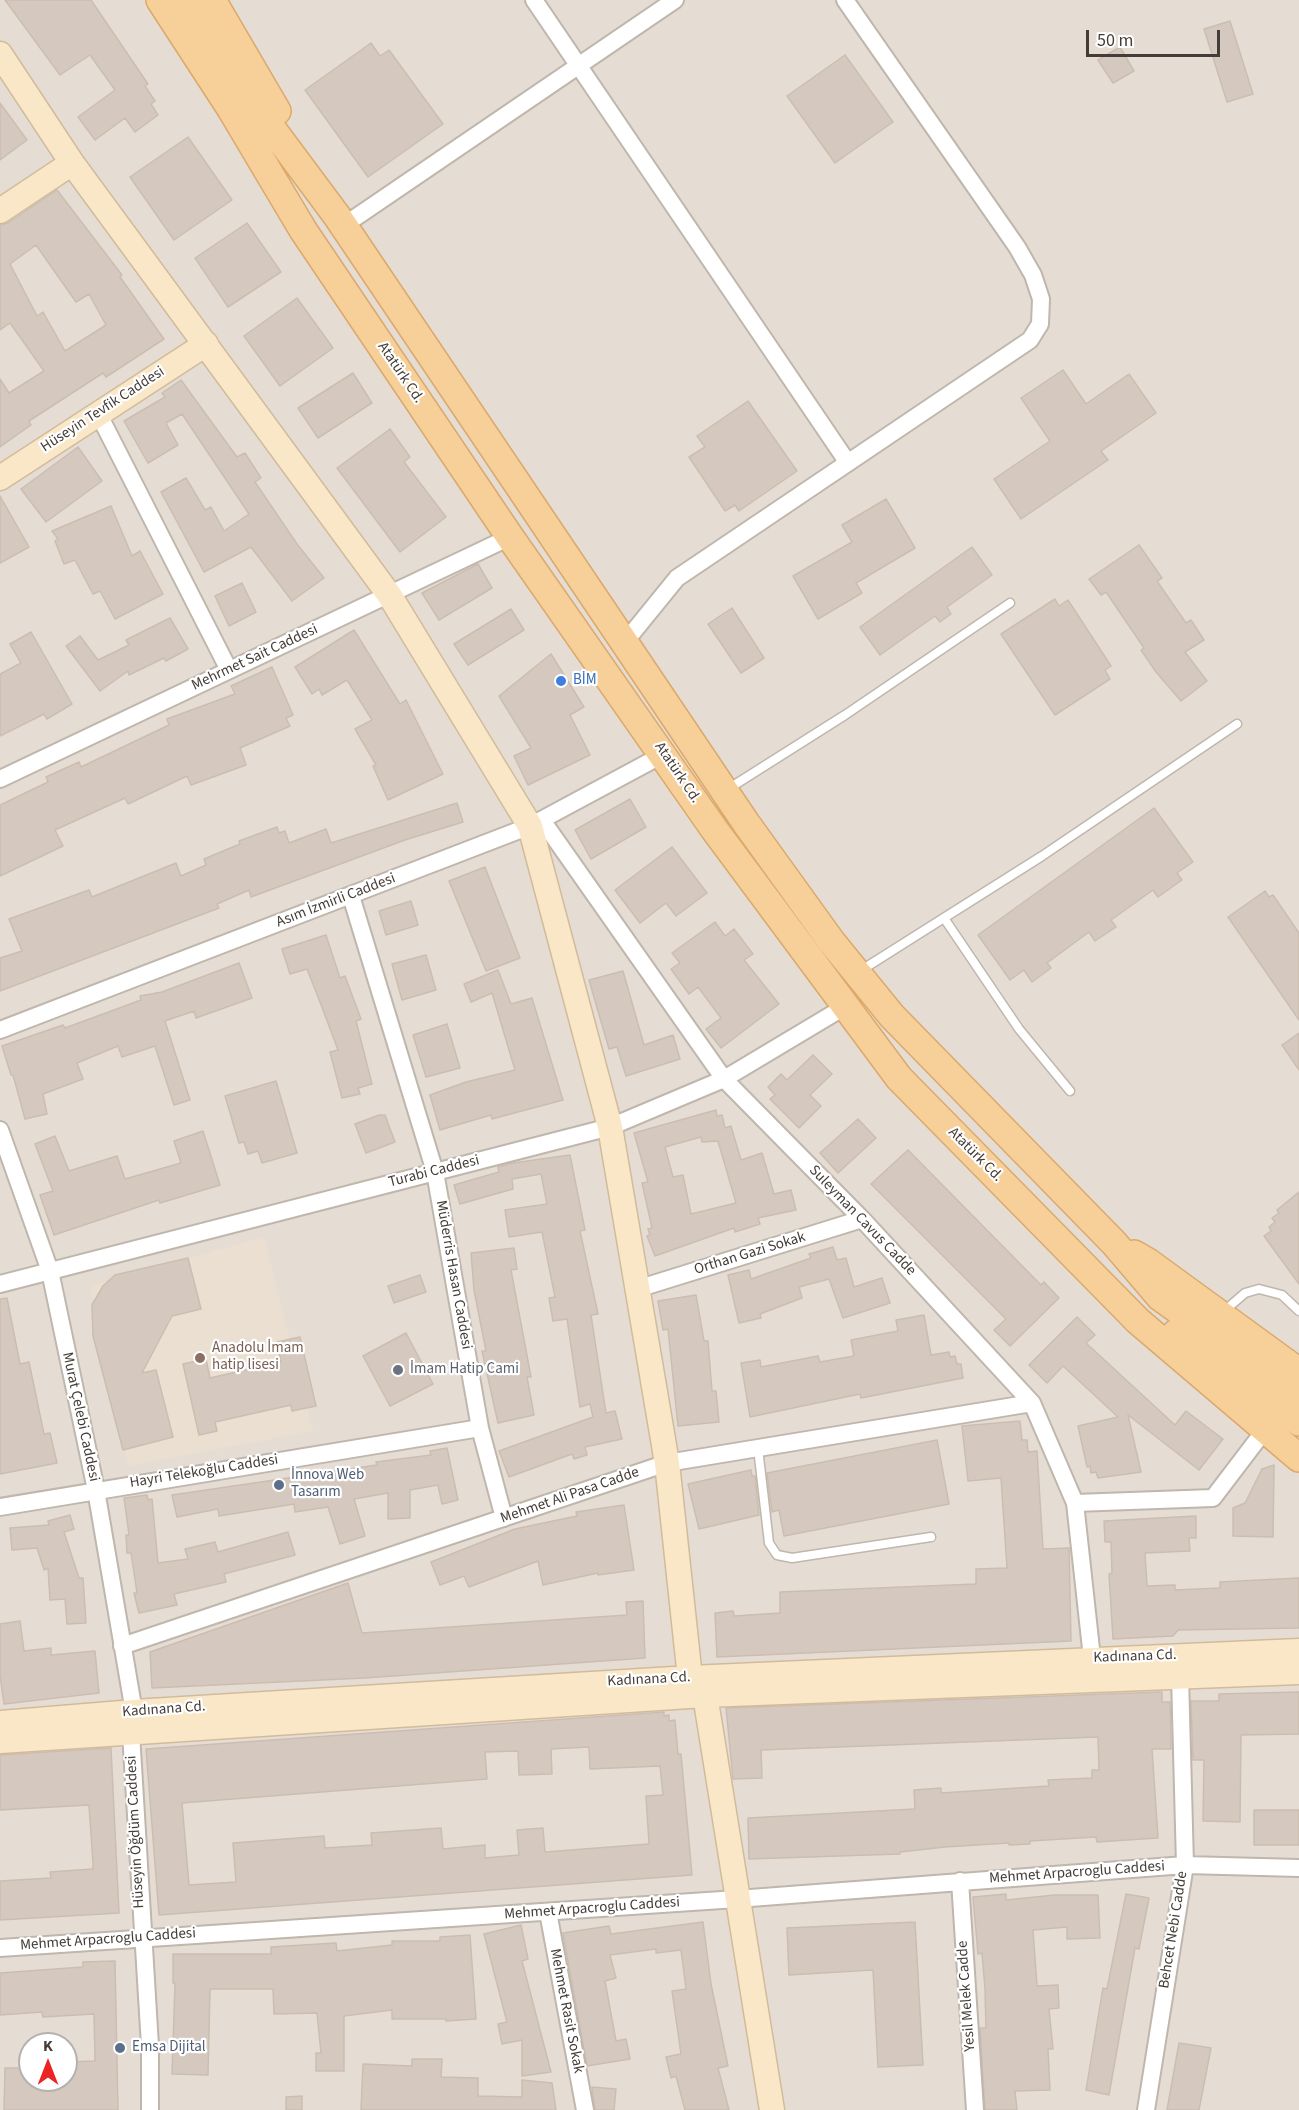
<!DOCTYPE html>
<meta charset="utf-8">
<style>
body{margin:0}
#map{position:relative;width:1299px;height:2110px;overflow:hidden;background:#f1ece6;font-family:"Source Sans 3",sans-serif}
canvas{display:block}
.north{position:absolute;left:18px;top:2032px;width:60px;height:60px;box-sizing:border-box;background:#fff;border:2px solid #b4b1af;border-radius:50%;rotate:0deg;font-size:16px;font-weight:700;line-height:24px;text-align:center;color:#443c36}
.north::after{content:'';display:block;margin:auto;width:21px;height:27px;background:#ea2524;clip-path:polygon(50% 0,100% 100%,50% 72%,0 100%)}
.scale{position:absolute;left:1086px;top:30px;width:134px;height:27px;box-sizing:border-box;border:3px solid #443c36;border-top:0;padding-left:8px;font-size:18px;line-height:21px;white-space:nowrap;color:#443c36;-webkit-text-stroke:4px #fff;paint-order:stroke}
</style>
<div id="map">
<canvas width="1299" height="2110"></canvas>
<div class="north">K</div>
<div class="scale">50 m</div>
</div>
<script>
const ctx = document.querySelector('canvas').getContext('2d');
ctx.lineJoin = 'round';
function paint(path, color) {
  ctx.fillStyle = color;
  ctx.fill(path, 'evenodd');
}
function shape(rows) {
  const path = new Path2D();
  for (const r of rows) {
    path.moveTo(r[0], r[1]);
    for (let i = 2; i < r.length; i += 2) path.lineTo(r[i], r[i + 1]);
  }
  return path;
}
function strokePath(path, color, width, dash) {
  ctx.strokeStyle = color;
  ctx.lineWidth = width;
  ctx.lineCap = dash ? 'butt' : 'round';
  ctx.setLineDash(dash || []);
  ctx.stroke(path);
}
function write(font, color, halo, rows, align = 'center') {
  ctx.font = font + ' "Source Sans 3",sans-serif';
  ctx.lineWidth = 4.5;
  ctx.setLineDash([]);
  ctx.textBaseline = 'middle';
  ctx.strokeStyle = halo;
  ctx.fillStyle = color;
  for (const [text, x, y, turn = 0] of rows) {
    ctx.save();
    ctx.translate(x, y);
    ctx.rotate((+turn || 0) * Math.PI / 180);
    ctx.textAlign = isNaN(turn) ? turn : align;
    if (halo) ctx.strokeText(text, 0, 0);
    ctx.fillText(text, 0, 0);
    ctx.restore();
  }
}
paint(shape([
 [0,0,1299,0,1299,2110,0,2110],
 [30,2044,66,2044,66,2080,30,2080]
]), '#e5ddd4');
paint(shape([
 [264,1237,313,1431,128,1466,90,1286]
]), '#eadfd0');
const building = shape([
 [5,0,91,0,148,84,145,86,155,101,151,104,158,115,135,132,125,118,95,140,78,117,115,90,90,55,60,75,5,0],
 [1230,21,1253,94,1227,102,1204,29,1230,21],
 [371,43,380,56,389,50,443,124,368,177,305,90,371,43],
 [1120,47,1134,71,1113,83,1098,60,1120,47],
 [845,55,893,122,835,163,787,96,845,55],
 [0,103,27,140,0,160,0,103],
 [188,137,232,200,174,240,130,177,188,137],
 [57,190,122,275,120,277,164,339,106,377,103,373,29,421,31,425,0,447,0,379,9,393,44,371,10,323,0,330,0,225,8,223,57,190],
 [36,245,76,302,89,294,106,325,65,351,43,312,37,316,10,264,36,245],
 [247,223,281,272,228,307,195,258,247,223],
 [297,298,333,348,280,386,244,336,297,298],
 [1063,370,1086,404,1129,374,1156,413,1101,451,1108,460,1021,519,994,479,1050,441,1021,398,1063,370],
 [353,373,372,403,318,438,298,408,353,373],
 [181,380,237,457,245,453,261,478,255,482,297,544,324,578,292,601,251,547,204,572,161,492,186,478,205,510,211,507,224,531,249,514,182,414,166,423,178,445,148,463,124,421,165,397,162,393,181,380],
 [748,401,797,471,739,511,735,505,725,511,689,457,705,447,697,436,748,401],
 [390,429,410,457,404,462,446,517,400,552,337,468,390,429],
 [78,447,102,481,46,522,21,489,78,447],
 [0,496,29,547,0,563,0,496],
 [886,499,915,548,856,583,862,593,818,619,793,576,852,542,842,525,886,499],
 [111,506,132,556,140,551,163,594,115,619,100,591,93,594,75,560,64,564,55,541,58,539,52,531,111,506],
 [1139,545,1162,578,1157,581,1186,623,1191,620,1204,640,1185,652,1207,681,1181,701,1156,672,1141,650,1144,648,1106,592,1101,595,1089,579,1139,545],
 [972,547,992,575,947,607,951,614,940,622,935,616,880,655,860,627,972,547],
 [478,564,492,588,439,620,422,593,478,564],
 [242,583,256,612,229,626,215,596,242,583],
 [1055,599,1059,606,1068,600,1111,666,1105,670,1110,679,1055,715,1001,634,1055,599],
 [732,608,764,658,741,673,708,624,732,608],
 [511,609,524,630,468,665,454,644,511,609],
 [170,618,188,649,166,661,164,658,129,675,128,671,100,691,66,646,80,636,98,660,129,645,126,640,170,618],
 [354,630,400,704,406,700,443,774,388,800,373,766,376,765,355,729,372,720,347,680,322,695,319,689,312,694,295,667,354,630],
 [31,632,72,704,47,719,44,714,0,736,0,674,21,663,10,644,31,632],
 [551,654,584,707,570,715,590,755,528,785,514,756,531,748,499,696,551,654],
 [272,667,293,715,286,718,290,726,240,748,246,765,191,785,187,776,128,804,125,798,55,830,63,846,0,876,0,805,48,782,46,777,79,762,81,767,169,725,167,719,235,694,231,686,272,667],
 [630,799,646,827,591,859,575,830,630,799],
 [457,803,463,822,405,840,251,897,249,890,217,904,219,908,0,991,0,958,22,951,9,919,89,890,92,897,176,863,181,876,206,865,204,859,240,844,239,841,277,827,279,833,285,831,289,843,326,829,331,843,457,803],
 [1154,808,1193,862,1177,873,1182,880,1158,897,1153,890,1111,920,1116,927,1095,941,1089,932,1047,963,1051,968,1032,982,1024,970,1010,980,978,935,1154,808],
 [672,847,707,893,676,916,666,903,640,923,615,890,672,847],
 [485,867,520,958,486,971,449,881,485,867],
 [1265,891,1269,897,1273,895,1299,933,1299,1020,1228,917,1265,891],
 [411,901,418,925,386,935,379,911,411,901],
 [715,922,725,936,734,929,753,954,744,960,779,1004,721,1048,706,1029,721,1018,698,987,689,994,671,969,680,963,672,953,715,922],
 [326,935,340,978,345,976,361,1019,356,1021,372,1084,358,1088,360,1094,342,1098,330,1052,338,1050,320,1002,307,969,290,974,282,949,326,935],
 [426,955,436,990,402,1000,392,964,426,955],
 [239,963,252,998,196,1018,194,1011,165,1021,190,1100,174,1105,155,1046,122,1057,118,1046,77,1063,83,1079,43,1094,47,1114,25,1119,13,1075,11,1075,2,1046,63,1025,65,1028,141,1000,140,996,162,992,239,963],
 [498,970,511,1004,532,998,563,1100,492,1119,491,1115,440,1130,430,1095,466,1082,515,1070,492,993,471,1002,464,984,498,970],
 [623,971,644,1045,673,1035,680,1059,626,1076,617,1047,609,1049,589,980,623,971],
 [447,1024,460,1068,426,1077,413,1035,447,1024],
 [1299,1033,1299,1070,1282,1045,1299,1033],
 [813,1055,832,1074,810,1095,821,1106,799,1128,770,1099,775,1095,768,1087,781,1074,787,1080,813,1055],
 [276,1081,297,1153,262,1163,258,1151,248,1154,244,1142,239,1143,225,1096,276,1081],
 [716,1110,717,1116,722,1115,725,1128,731,1126,741,1160,762,1153,774,1194,791,1190,796,1210,758,1218,760,1224,735,1232,734,1228,655,1256,647,1236,650,1235,648,1229,652,1228,642,1183,648,1182,634,1133,716,1110],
 [701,1137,702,1142,718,1141,736,1203,691,1214,683,1175,673,1177,665,1147,701,1137],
 [379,1115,385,1115,395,1142,366,1153,355,1124,379,1115],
 [858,1119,876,1138,838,1173,820,1153,858,1119],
 [203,1131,220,1185,160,1203,159,1200,54,1235,40,1195,53,1191,35,1144,55,1136,69,1171,117,1156,125,1179,181,1163,174,1141,203,1131],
 [908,1150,1041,1285,1044,1282,1059,1298,1010,1346,994,1330,1006,1319,871,1184,908,1150],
 [570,1155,585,1230,580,1231,598,1314,591,1315,606,1413,615,1411,622,1439,585,1447,587,1455,574,1459,572,1454,509,1477,499,1451,593,1417,590,1404,580,1407,567,1319,553,1321,549,1298,555,1297,542,1232,509,1237,505,1210,547,1204,541,1174,512,1179,513,1189,460,1204,454,1185,499,1172,498,1167,513,1163,570,1155],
 [1299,1192,1299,1284,1264,1236,1271,1231,1269,1227,1275,1222,1272,1218,1279,1213,1277,1210,1299,1192],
 [833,1247,837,1260,846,1258,854,1287,882,1278,890,1303,843,1318,829,1279,799,1287,802,1298,760,1314,761,1318,739,1323,728,1275,749,1270,751,1279,811,1258,809,1254,833,1247],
 [514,1248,517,1269,511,1270,531,1377,527,1377,534,1415,498,1423,482,1351,486,1351,474,1290,471,1253,514,1248],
 [188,1258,201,1309,172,1316,142,1373,156,1370,173,1437,123,1450,93,1336,92,1305,103,1286,115,1275,188,1258],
 [420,1275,426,1292,394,1303,388,1286,420,1275],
 [696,1295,704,1341,708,1341,712,1391,716,1391,719,1422,678,1426,668,1329,663,1330,658,1301,696,1295],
 [7,1298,20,1364,29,1362,44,1434,50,1433,57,1463,0,1474,0,1299,7,1298],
 [924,1315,931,1355,949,1352,950,1357,955,1356,957,1364,961,1364,963,1378,861,1398,860,1394,750,1417,741,1363,760,1360,761,1367,818,1356,820,1362,854,1356,851,1340,898,1331,896,1320,924,1315],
 [1077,1317,1095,1335,1086,1343,1175,1425,1186,1411,1223,1439,1199,1470,1128,1415,1141,1472,1098,1478,1096,1472,1091,1473,1090,1466,1087,1467,1078,1426,1118,1417,1063,1366,1047,1383,1029,1365,1077,1317],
 [406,1333,433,1384,390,1406,363,1356,406,1333],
 [300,1337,316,1406,292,1411,291,1405,215,1422,217,1431,199,1435,183,1364,206,1359,210,1378,281,1362,277,1342,300,1337],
 [1020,1421,1022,1440,1027,1440,1028,1452,1037,1451,1043,1549,1069,1548,1071,1641,717,1657,715,1613,733,1611,734,1616,780,1613,780,1592,976,1584,976,1569,1007,1568,1001,1478,968,1481,962,1426,1020,1421],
 [937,1440,949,1504,784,1536,779,1510,772,1512,767,1473,937,1440],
 [447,1448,458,1500,442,1504,438,1485,410,1490,410,1518,388,1519,388,1493,354,1499,365,1536,340,1544,328,1507,295,1512,294,1504,219,1516,218,1509,177,1517,172,1495,377,1465,376,1462,431,1455,430,1451,447,1448],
 [1274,1465,1273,1537,1233,1536,1233,1508,1245,1503,1262,1469,1274,1465],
 [751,1470,752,1476,755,1476,759,1515,699,1529,688,1484,751,1470],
 [147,1495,148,1500,152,1499,158,1563,188,1559,185,1549,215,1542,218,1552,288,1532,295,1555,224,1574,226,1582,174,1594,177,1605,139,1613,134,1593,137,1593,132,1559,131,1553,127,1553,126,1535,129,1535,124,1498,147,1495],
 [624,1505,634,1570,598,1575,598,1573,543,1585,538,1561,469,1587,464,1576,440,1585,431,1562,515,1529,577,1516,576,1512,624,1505],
 [70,1515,74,1529,64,1532,79,1578,83,1578,86,1623,67,1624,65,1599,50,1600,48,1568,44,1570,37,1548,12,1550,10,1528,49,1525,48,1521,70,1515],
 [1196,1516,1196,1538,1189,1538,1190,1551,1145,1553,1147,1586,1175,1585,1175,1590,1220,1588,1220,1582,1299,1578,1299,1628,1178,1630,1173,1636,1113,1639,1109,1574,1112,1573,1111,1542,1105,1542,1104,1521,1196,1516],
 [348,1583,362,1633,627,1615,626,1602,643,1601,645,1658,365,1678,152,1688,150,1652,348,1583],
 [20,1621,24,1651,51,1648,51,1655,95,1651,99,1693,4,1704,0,1675,0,1624,20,1621],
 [1162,1692,1162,1702,1170,1702,1171,1749,1152,1749,1158,1838,1097,1842,1096,1837,1030,1841,1030,1844,1009,1845,1009,1843,945,1847,900,1852,900,1854,749,1859,748,1818,915,1809,914,1790,941,1788,941,1793,1049,1786,1048,1780,1092,1778,1092,1770,1099,1770,1098,1737,761,1750,762,1778,733,1779,726,1708,1162,1692],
 [1299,1692,1299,1734,1241,1735,1240,1822,1203,1821,1204,1760,1193,1760,1191,1701,1219,1701,1219,1694,1299,1692],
 [664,1712,664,1716,669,1715,669,1721,675,1720,678,1754,681,1754,692,1875,159,1915,146,1749,664,1712],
 [589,1747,590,1769,660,1766,663,1795,646,1796,649,1844,545,1852,543,1828,517,1830,519,1855,485,1858,485,1845,443,1849,441,1828,371,1833,372,1845,325,1848,324,1836,233,1843,236,1882,189,1885,182,1803,487,1779,485,1752,518,1751,519,1775,552,1774,551,1749,589,1747],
 [111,1748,119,1913,0,1920,0,1881,51,1878,50,1872,93,1869,93,1863,89,1805,0,1810,0,1755,111,1748],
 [1254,1810,1299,1810,1299,1845,1254,1845,1254,1810],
 [1006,1894,1006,1900,1055,1895,1098,1895,1100,1938,1067,1939,1067,1927,1033,1930,1037,1986,1058,1985,1059,2008,1049,2009,1053,2049,1048,2049,1050,2090,1015,2091,1017,2110,985,2110,980,2028,986,2028,985,1989,982,1953,978,1954,973,1897,1006,1894],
 [1126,1894,1149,1898,1139,1949,1135,1948,1109,2095,1086,2090,1103,1988,1107,1989,1126,1894],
 [703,1922,711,1984,728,2066,718,2068,729,2110,685,2110,676,2076,671,2078,666,2057,681,2054,672,1991,686,1989,681,1950,656,1953,656,1949,610,1955,616,1978,605,1981,616,2041,626,2039,630,2059,587,2066,563,1933,609,1926,611,1934,703,1922],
 [915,1922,923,2065,878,2067,873,1970,789,1975,787,1928,915,1922],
 [521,1925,528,1959,522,1961,551,2072,522,2076,522,2040,502,2044,498,2024,507,2022,484,1934,521,1925],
 [470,1935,476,2019,446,2021,446,2019,392,2019,392,2010,344,2016,344,2071,316,2071,316,2053,321,2053,317,2013,274,2014,273,1989,210,1989,208,2075,172,2074,175,1983,173,1983,173,1954,271,1954,271,1947,336,1943,337,1951,392,1945,392,1941,440,1941,440,1937,470,1935],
 [115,1961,118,2110,4,2110,5,2068,30,2068,30,2080,66,2080,66,2062,95,2061,94,2014,43,2017,42,2012,0,2015,0,1973,83,1967,83,1962,115,1961],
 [1179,2043,1211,2048,1199,2110,1167,2110,1179,2043],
 [412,2059,442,2059,441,2077,478,2078,478,2096,522,2097,522,2080,552,2083,556,2110,361,2110,363,2064,412,2066,412,2059],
 [592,2087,616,2089,614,2110,595,2110,592,2087],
 [302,2096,302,2110,286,2110,286,2097,302,2096]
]);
paint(building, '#d5c9bf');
strokePath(building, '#ccbdb0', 1.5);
const lane = shape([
 [728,789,845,715,1010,603],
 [944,918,1019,1029,1070,1091],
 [860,971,1042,856,1237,724],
 [1223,1312,1245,1293,1259,1289,1282,1295,1299,1311],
 [758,1448,769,1543,777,1555,792,1558,931,1537]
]);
const street = shape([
 [534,0,848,463],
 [343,226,675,0],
 [98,413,229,670],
 [625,642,677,578,1030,340,1040,324,1041,299,1033,275,1017,247,845,0],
 [0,779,510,537],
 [542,820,724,1079,862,1219,1032,1403,1075,1503,1092,1658],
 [351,896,435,1172,480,1428,504,1518],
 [0,1030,530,826,664,754],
 [0,1130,50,1271,96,1490,134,1712],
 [0,1284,610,1127,724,1079,846,1006],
 [637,1289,862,1219],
 [1075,1503,1213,1498,1264,1431],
 [0,1507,480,1428],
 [122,1646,667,1463,1032,1403],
 [131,1733,150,2046,150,2110],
 [960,1881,975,2110],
 [548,1912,585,2110],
 [0,1948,737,1899,1185,1865,1299,1868],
 [1146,2110,1185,1865,1180,1676]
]);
const secondary = shape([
 [0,54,72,163,390,596,530,826,610,1127,667,1463,690,1678],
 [0,211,72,163],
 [0,478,206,344],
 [705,1695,772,2110],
 [0,1723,134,1712,690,1678,1299,1651],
 [0,1741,705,1695,1299,1672]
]);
const primary = shape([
 [160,0,231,109,303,230,510,537,714,829,899,1078,1138,1321,1299,1458],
 [184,0,235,79,337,216,746,823,831,941,892,1016,1114,1243,1160,1297,1299,1396],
 [212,0,277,111],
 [1134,1254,1148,1262,1299,1372],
 [1176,1333,1299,1422]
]);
strokePath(lane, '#bfb6ac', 11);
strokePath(street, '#bfb6ac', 20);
strokePath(secondary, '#d1bb9b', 27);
strokePath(primary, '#dba96b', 30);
strokePath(lane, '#fff', 8);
strokePath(street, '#fff', 16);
strokePath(secondary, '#fae7c7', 24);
strokePath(primary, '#f7cf99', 27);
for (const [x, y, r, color] of [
 [561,681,6,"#3f7fe0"],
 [200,1358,6,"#8d6e63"],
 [398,1370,6,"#6b7280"],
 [279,1485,6,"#5c6f8a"],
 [120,2048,6,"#5c6f8a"]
]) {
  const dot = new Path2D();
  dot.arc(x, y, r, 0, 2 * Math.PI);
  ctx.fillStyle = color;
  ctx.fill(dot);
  strokePath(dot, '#fff', 2);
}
write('15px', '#443c36', '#fff', [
 ["Atatürk Cd.",400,373,56],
 ["Hüseyin Tevfik Caddesi",103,410,-33],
 ["Mehrmet Sait Caddesi",255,658,-25],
 ["Atatürk Cd.",677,773,56],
 ["Asım İzmirli Caddesi",336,901,-21],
 ["Atatürk Cd.",975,1155,45],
 ["Turabi Caddesi",434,1172,-14],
 ["Suleyman Cavus Cadde",862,1221,46],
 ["Orthan Gazi Sokak",750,1254,-17],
 ["Müderris Hasan Caddesi",453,1275,80],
 ["Murat Çelebi Caddesi",80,1417,78],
 ["Hayri Telekoğlu Caddesi",204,1472,-9],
 ["Mehmet Ali Pasa Cadde",570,1496,-19],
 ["Kadınana Cd.",1135,1657,-2],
 ["Kadınana Cd.",649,1680,-3],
 ["Kadınana Cd.",164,1710,-4],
 ["Hüseyin Öğdüm Caddesi",136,1832,-93],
 ["Mehmet Arpacroglu Caddesi",1077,1873,-4],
 ["Mehmet Arpacroglu Caddesi",592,1909,-4],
 ["Behcet Nebi Cadde",1174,1930,-81],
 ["Mehmet Arpacroglu Caddesi",108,1940,-4],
 ["Yesil Melek Cadde",967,1996,-94],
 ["Mehmet Rasit Sokak",566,2011,79]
]);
write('15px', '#366cbe', '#fff', [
 ["BİM",573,681]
], 'left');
write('15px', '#785e54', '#fff', [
 ["Anadolu İmam",212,1349],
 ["hatip lisesi",212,1366]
], 'left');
write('15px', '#5b616d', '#fff', [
 ["İmam Hatip Cami",410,1370]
], 'left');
write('15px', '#4e5e75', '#fff', [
 ["İnnova Web",291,1476],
 ["Tasarım",291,1493],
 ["Emsa Dijital",132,2048]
], 'left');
</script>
